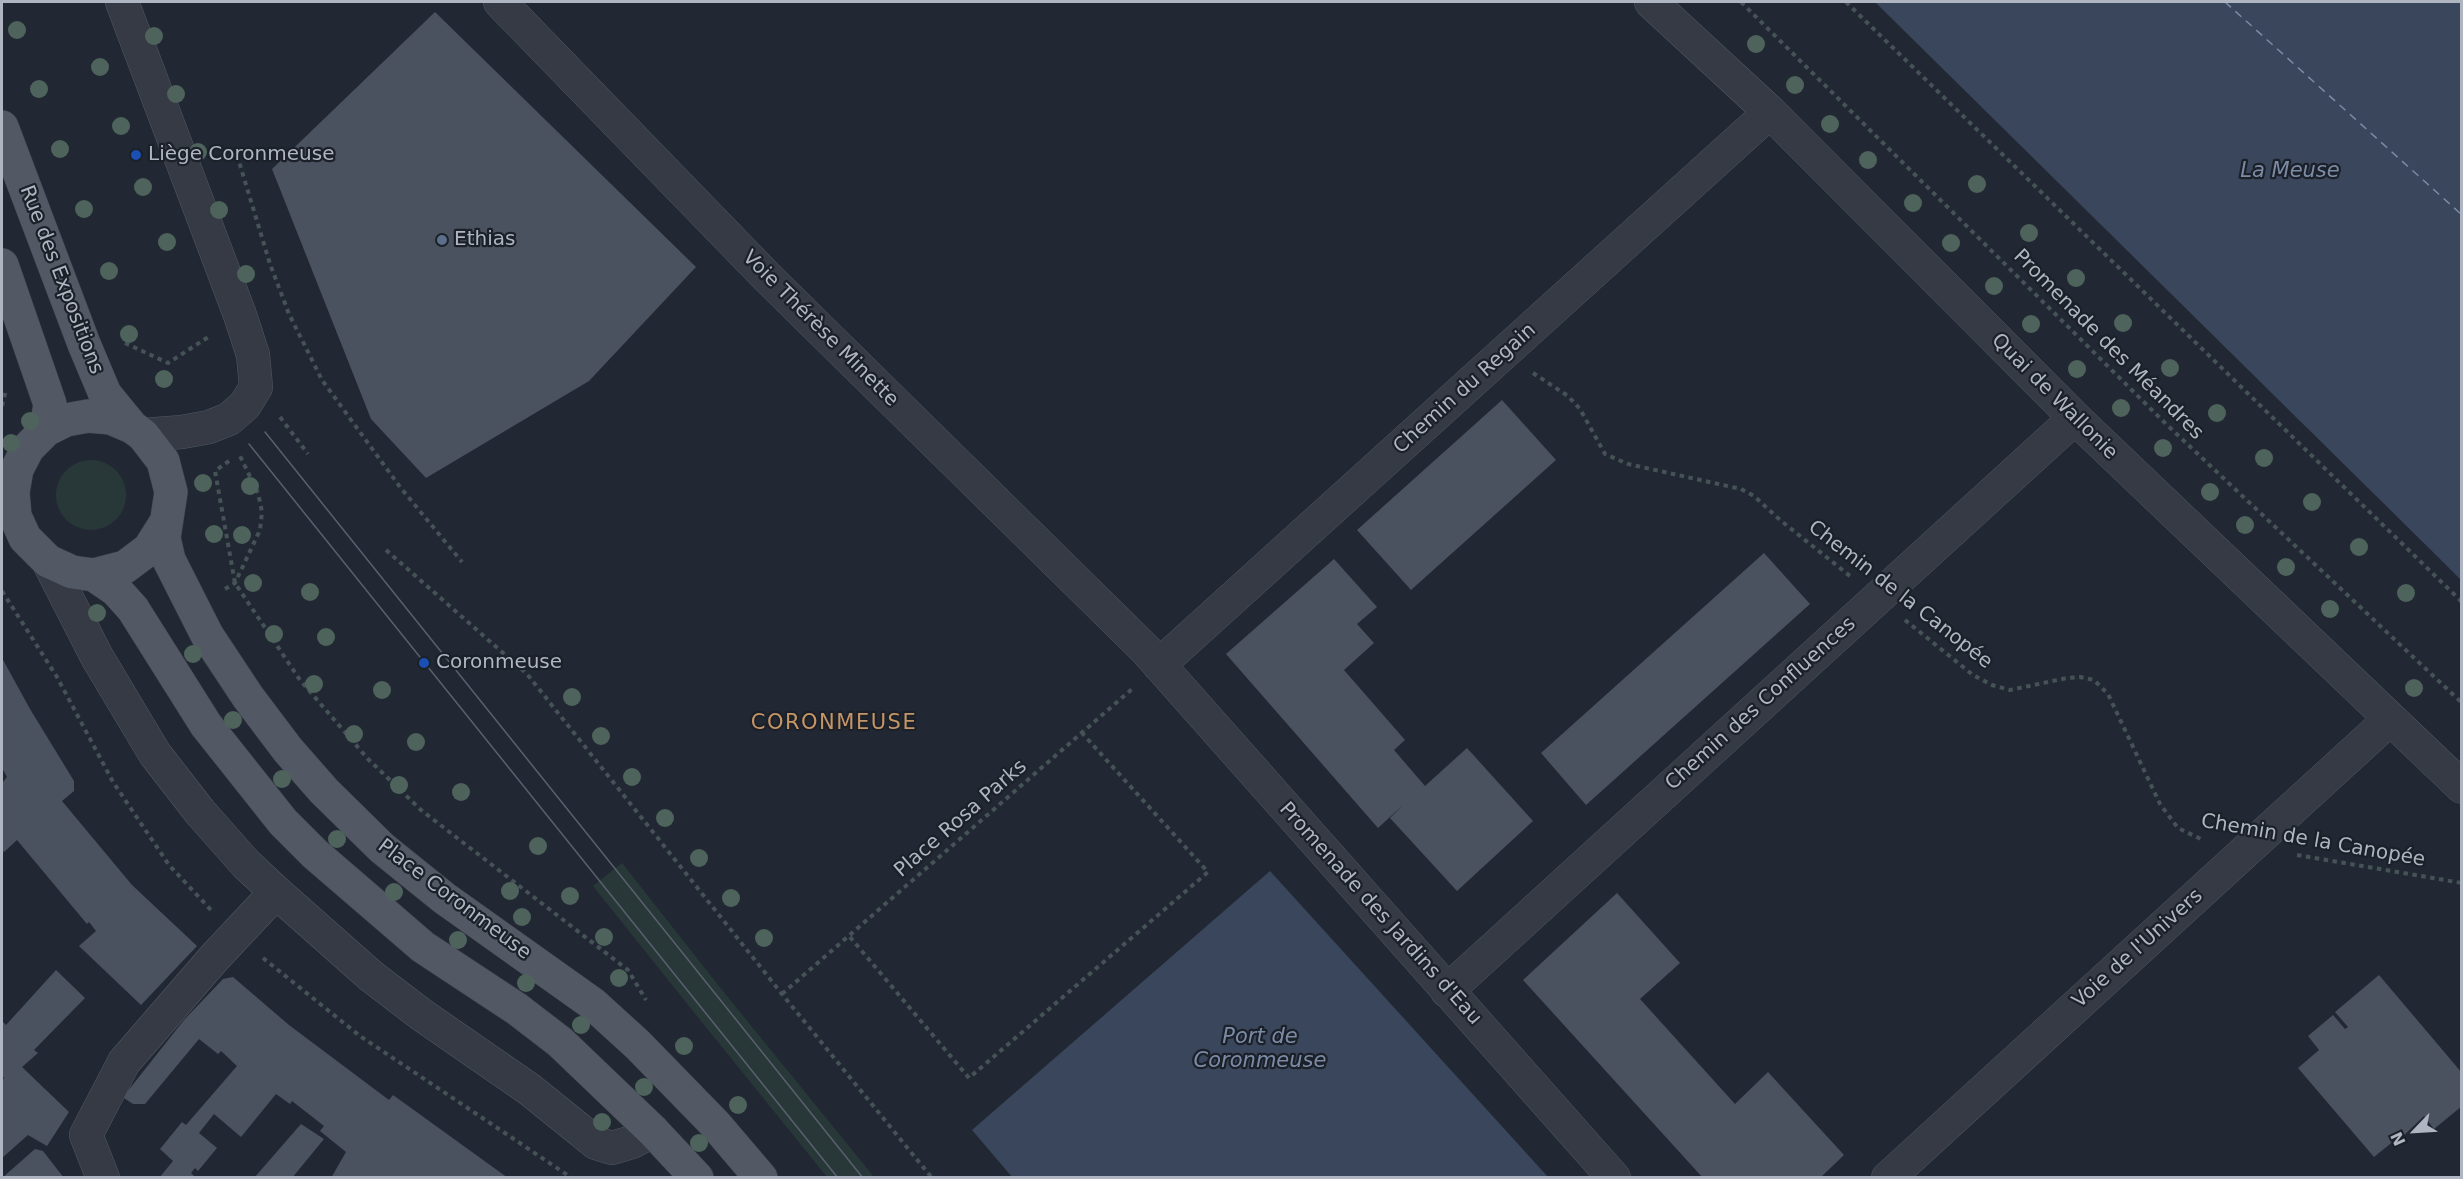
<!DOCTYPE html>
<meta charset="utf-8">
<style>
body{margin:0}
#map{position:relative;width:2463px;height:1179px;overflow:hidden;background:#222833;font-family:"DejaVu Sans",sans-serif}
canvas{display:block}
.frame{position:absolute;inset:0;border:3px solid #afb5c1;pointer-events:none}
.north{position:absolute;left:2385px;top:1101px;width:60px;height:60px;-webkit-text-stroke:4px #1b2029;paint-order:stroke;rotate:245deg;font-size:16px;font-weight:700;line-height:24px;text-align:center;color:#afb5c1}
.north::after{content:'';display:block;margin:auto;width:21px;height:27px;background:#afb5c1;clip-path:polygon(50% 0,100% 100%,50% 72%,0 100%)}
</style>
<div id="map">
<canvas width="2463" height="1179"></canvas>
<div class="frame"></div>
<div class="north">N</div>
</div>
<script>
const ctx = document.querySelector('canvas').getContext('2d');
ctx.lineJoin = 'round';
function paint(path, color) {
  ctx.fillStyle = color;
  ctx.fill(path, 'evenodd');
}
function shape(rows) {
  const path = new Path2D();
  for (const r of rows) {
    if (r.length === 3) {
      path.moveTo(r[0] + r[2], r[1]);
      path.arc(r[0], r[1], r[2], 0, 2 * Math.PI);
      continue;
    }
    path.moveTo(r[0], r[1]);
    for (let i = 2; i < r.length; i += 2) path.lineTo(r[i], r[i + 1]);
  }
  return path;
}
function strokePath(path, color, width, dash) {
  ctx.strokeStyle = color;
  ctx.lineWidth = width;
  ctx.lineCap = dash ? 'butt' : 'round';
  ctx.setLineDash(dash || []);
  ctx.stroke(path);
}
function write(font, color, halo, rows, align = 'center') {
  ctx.font = font + ' "DejaVu Sans",sans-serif';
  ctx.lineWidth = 4.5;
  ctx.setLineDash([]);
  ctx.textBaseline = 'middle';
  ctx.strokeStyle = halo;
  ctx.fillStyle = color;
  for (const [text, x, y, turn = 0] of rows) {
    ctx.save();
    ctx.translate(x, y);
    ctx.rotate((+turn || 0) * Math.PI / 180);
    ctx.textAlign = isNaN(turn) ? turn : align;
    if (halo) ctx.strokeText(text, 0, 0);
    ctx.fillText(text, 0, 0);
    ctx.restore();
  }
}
paint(shape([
 [91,495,35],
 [622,863,722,990,874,1177,827,1177,693,1011,593,886]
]), '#283838');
paint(shape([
 [1875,2,2461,2,2461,580,2439,558],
 [1270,871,1548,1177,1012,1177,972,1130]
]), '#39465b');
strokePath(shape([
 [2225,2,2462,215]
]), '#7b8ba6', 1.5, [8, 6]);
paint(shape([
 [435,12,696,267,589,381,426,478,371,419,272,169],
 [1502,400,1556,460,1411,590,1357,530],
 [1764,553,1810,604,1586,805,1541,753],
 [1334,559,1377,607,1357,624,1374,643,1344,670,1405,740,1394,750,1425,786,1467,748,1533,821,1457,891,1390,818,1403,805,1378,828,1226,654],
 [2,658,30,709,74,781,74,791,62,801,132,885,197,946,141,1005,79,946,96,931,89,922,87,924,17,840,4,852,2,849,2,783,7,777,2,768],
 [1617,893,1680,963,1640,999,1735,1104,1768,1072,1844,1155,1820,1178,1703,1178,1523,980],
 [56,970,85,998,34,1050,38,1053,22,1067,69,1112,47,1146,28,1135,2,1158,2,1081,4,1078,2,1076,2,1021,6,1025],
 [2379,975,2462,1073,2462,1106,2434,1129,2424,1116,2397,1142,2395,1140,2374,1157,2298,1068,2319,1050,2308,1036,2333,1015,2345,1029,2348,1027,2335,1012],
 [233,977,289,1025,389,1100,393,1095,508,1178,331,1178,346,1152,320,1131,324,1126,292,1101,290,1104,276,1094,241,1137,214,1114,199,1133,217,1148,198,1171,195,1168,191,1173,196,1178,159,1178,173,1161,160,1149,182,1122,186,1125,237,1066,221,1051,218,1054,199,1039,145,1104,133,1104,124,1098,127,1092,184,1020,223,979],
 [301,1124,324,1139,292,1178,254,1178],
 [35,1149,43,1151,64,1178,2,1178]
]), '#4b525f');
const minor = shape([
 [122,2,240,315,253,355,256,387,245,405,229,419,209,427,182,432,143,435],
 [500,2,768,278,1146,650,1614,1178],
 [1651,2,1770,112,2075,418,2462,787],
 [48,561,97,657,155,754,200,812,246,864,276,892,371,976,422,1015,529,1089,596,1143,612,1148,632,1142,653,1131],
 [1159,665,1770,112],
 [1447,991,2075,418],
 [103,1178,86,1135,124,1062,215,957,276,892],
 [1888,1178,2389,720]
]);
const major = shape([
 [2,127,84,344,105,394,132,427],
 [2,265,50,404,46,430],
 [166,522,149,549,125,567,94,575,72,572,48,561,25,538,15,516,13,492,17,469,28,448,46,430,66,420,88,416,111,418,132,427,143,435,163,461,171,492,164,538,169,560,207,635,248,697,288,750,324,791,382,848,444,898,593,1004,638,1045,715,1124,761,1178],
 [94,575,116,590,133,609,206,725,283,822,315,854,423,947,517,1009,560,1042,653,1131,697,1178]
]);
strokePath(minor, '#525862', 34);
strokePath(major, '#3e444e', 34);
strokePath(shape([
 [1741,2,2166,424,2462,703],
 [1846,2,2462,602],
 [237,155,270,264,289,314,322,380,400,487,462,562],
 [125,343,168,363,210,336],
 [1533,373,1568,396,1580,409,1605,454,1628,464,1741,489,1754,496,1780,520,1850,576],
 [2,406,6,390],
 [280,417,308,454],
 [229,461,215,471,235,583,300,680,368,759,421,810,628,970,646,1000],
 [386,550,527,674,782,994,932,1178],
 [225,589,235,583,260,530,262,512,258,493,239,454],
 [2,591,57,677,113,782,169,865,211,910],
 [1905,620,1973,675,1992,685,2010,690,2067,678,2080,677,2094,680,2108,694,2160,804,2178,828,2203,840],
 [2297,855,2462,883],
 [850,937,969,1078,1208,872,1082,733],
 [263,958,360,1036,572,1178],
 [782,994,1132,689]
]), '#455356', 4, [4.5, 4.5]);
strokePath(minor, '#353a44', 33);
strokePath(major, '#535964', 33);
strokePath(shape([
 [265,432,863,1178],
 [249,444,838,1178]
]), '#59606d', 1.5);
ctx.fillStyle = '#4d635b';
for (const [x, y] of [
 [17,30],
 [154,36],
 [1756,44],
 [100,67],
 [1795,85],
 [39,89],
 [176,94],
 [1830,124],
 [121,126],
 [60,149],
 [198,152],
 [1868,160],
 [1977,184],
 [143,187],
 [1913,203],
 [84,209],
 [219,210],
 [2029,233],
 [167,242],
 [1951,243],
 [109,271],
 [246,274],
 [2076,278],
 [1994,286],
 [2123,323],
 [2031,324],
 [129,334],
 [2170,368],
 [2077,369],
 [164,379],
 [2121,408],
 [2217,413],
 [30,421],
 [11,443],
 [2163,448],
 [2264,458],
 [203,483],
 [250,486],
 [2210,492],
 [2312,502],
 [2245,525],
 [214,534],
 [242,535],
 [2359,547],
 [2286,567],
 [253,583],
 [310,592],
 [2406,593],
 [2330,609],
 [97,613],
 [274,634],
 [326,637],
 [193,654],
 [314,684],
 [2414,688],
 [382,690],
 [572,697],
 [233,720],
 [354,734],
 [601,736],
 [416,742],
 [632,777],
 [282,779],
 [399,785],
 [461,792],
 [665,818],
 [337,839],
 [538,846],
 [699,858],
 [510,891],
 [394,892],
 [570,896],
 [731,898],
 [522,917],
 [604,937],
 [764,938],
 [458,940],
 [619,978],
 [526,983],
 [581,1025],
 [684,1046],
 [644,1087],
 [738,1105],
 [602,1122],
 [699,1143]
]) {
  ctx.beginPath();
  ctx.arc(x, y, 9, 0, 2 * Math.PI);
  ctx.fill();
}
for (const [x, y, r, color] of [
 [136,155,6,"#1a4fb4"],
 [442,240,6,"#5c6f8a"],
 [424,663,6,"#1a4fb4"]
]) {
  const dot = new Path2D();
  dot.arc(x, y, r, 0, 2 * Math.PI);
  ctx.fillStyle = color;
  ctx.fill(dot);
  strokePath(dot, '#1b2029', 2);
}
write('20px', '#afb5c1', '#1b2029', [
 ["Liège Coronmeuse",148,155],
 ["Ethias",454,240],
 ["Coronmeuse",436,663]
], 'left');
write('20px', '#afb5c1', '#1b2029', [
 ["Rue des Expositions",61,280,69],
 ["Voie Thérèse Minette",820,329,45],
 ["Promenade des Méandres",2108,345,45],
 ["Chemin du Regain",1465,389,-42],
 ["Quai de Wallonie",2054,397,45],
 ["Chemin de la Canopée",1900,595,38],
 ["Chemin des Confluences",1761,704,-42],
 ["Place Rosa Parks",961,819,-41],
 ["Chemin de la Canopée",2313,841,10],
 ["Place Coronmeuse",454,900,37],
 ["Promenade des Jardins d'Eau",1380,914,48],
 ["Voie de l'Univers",2138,949,-42]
]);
write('italic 21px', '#7b8ba6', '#1b2029', [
 ["La Meuse",2290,172],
 ["Port de",1260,1038],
 ["Coronmeuse",1260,1062]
]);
ctx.letterSpacing = '1.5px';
write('21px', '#c49567', '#1b2029', [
 ["CORONMEUSE",834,724]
]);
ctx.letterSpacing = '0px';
</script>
